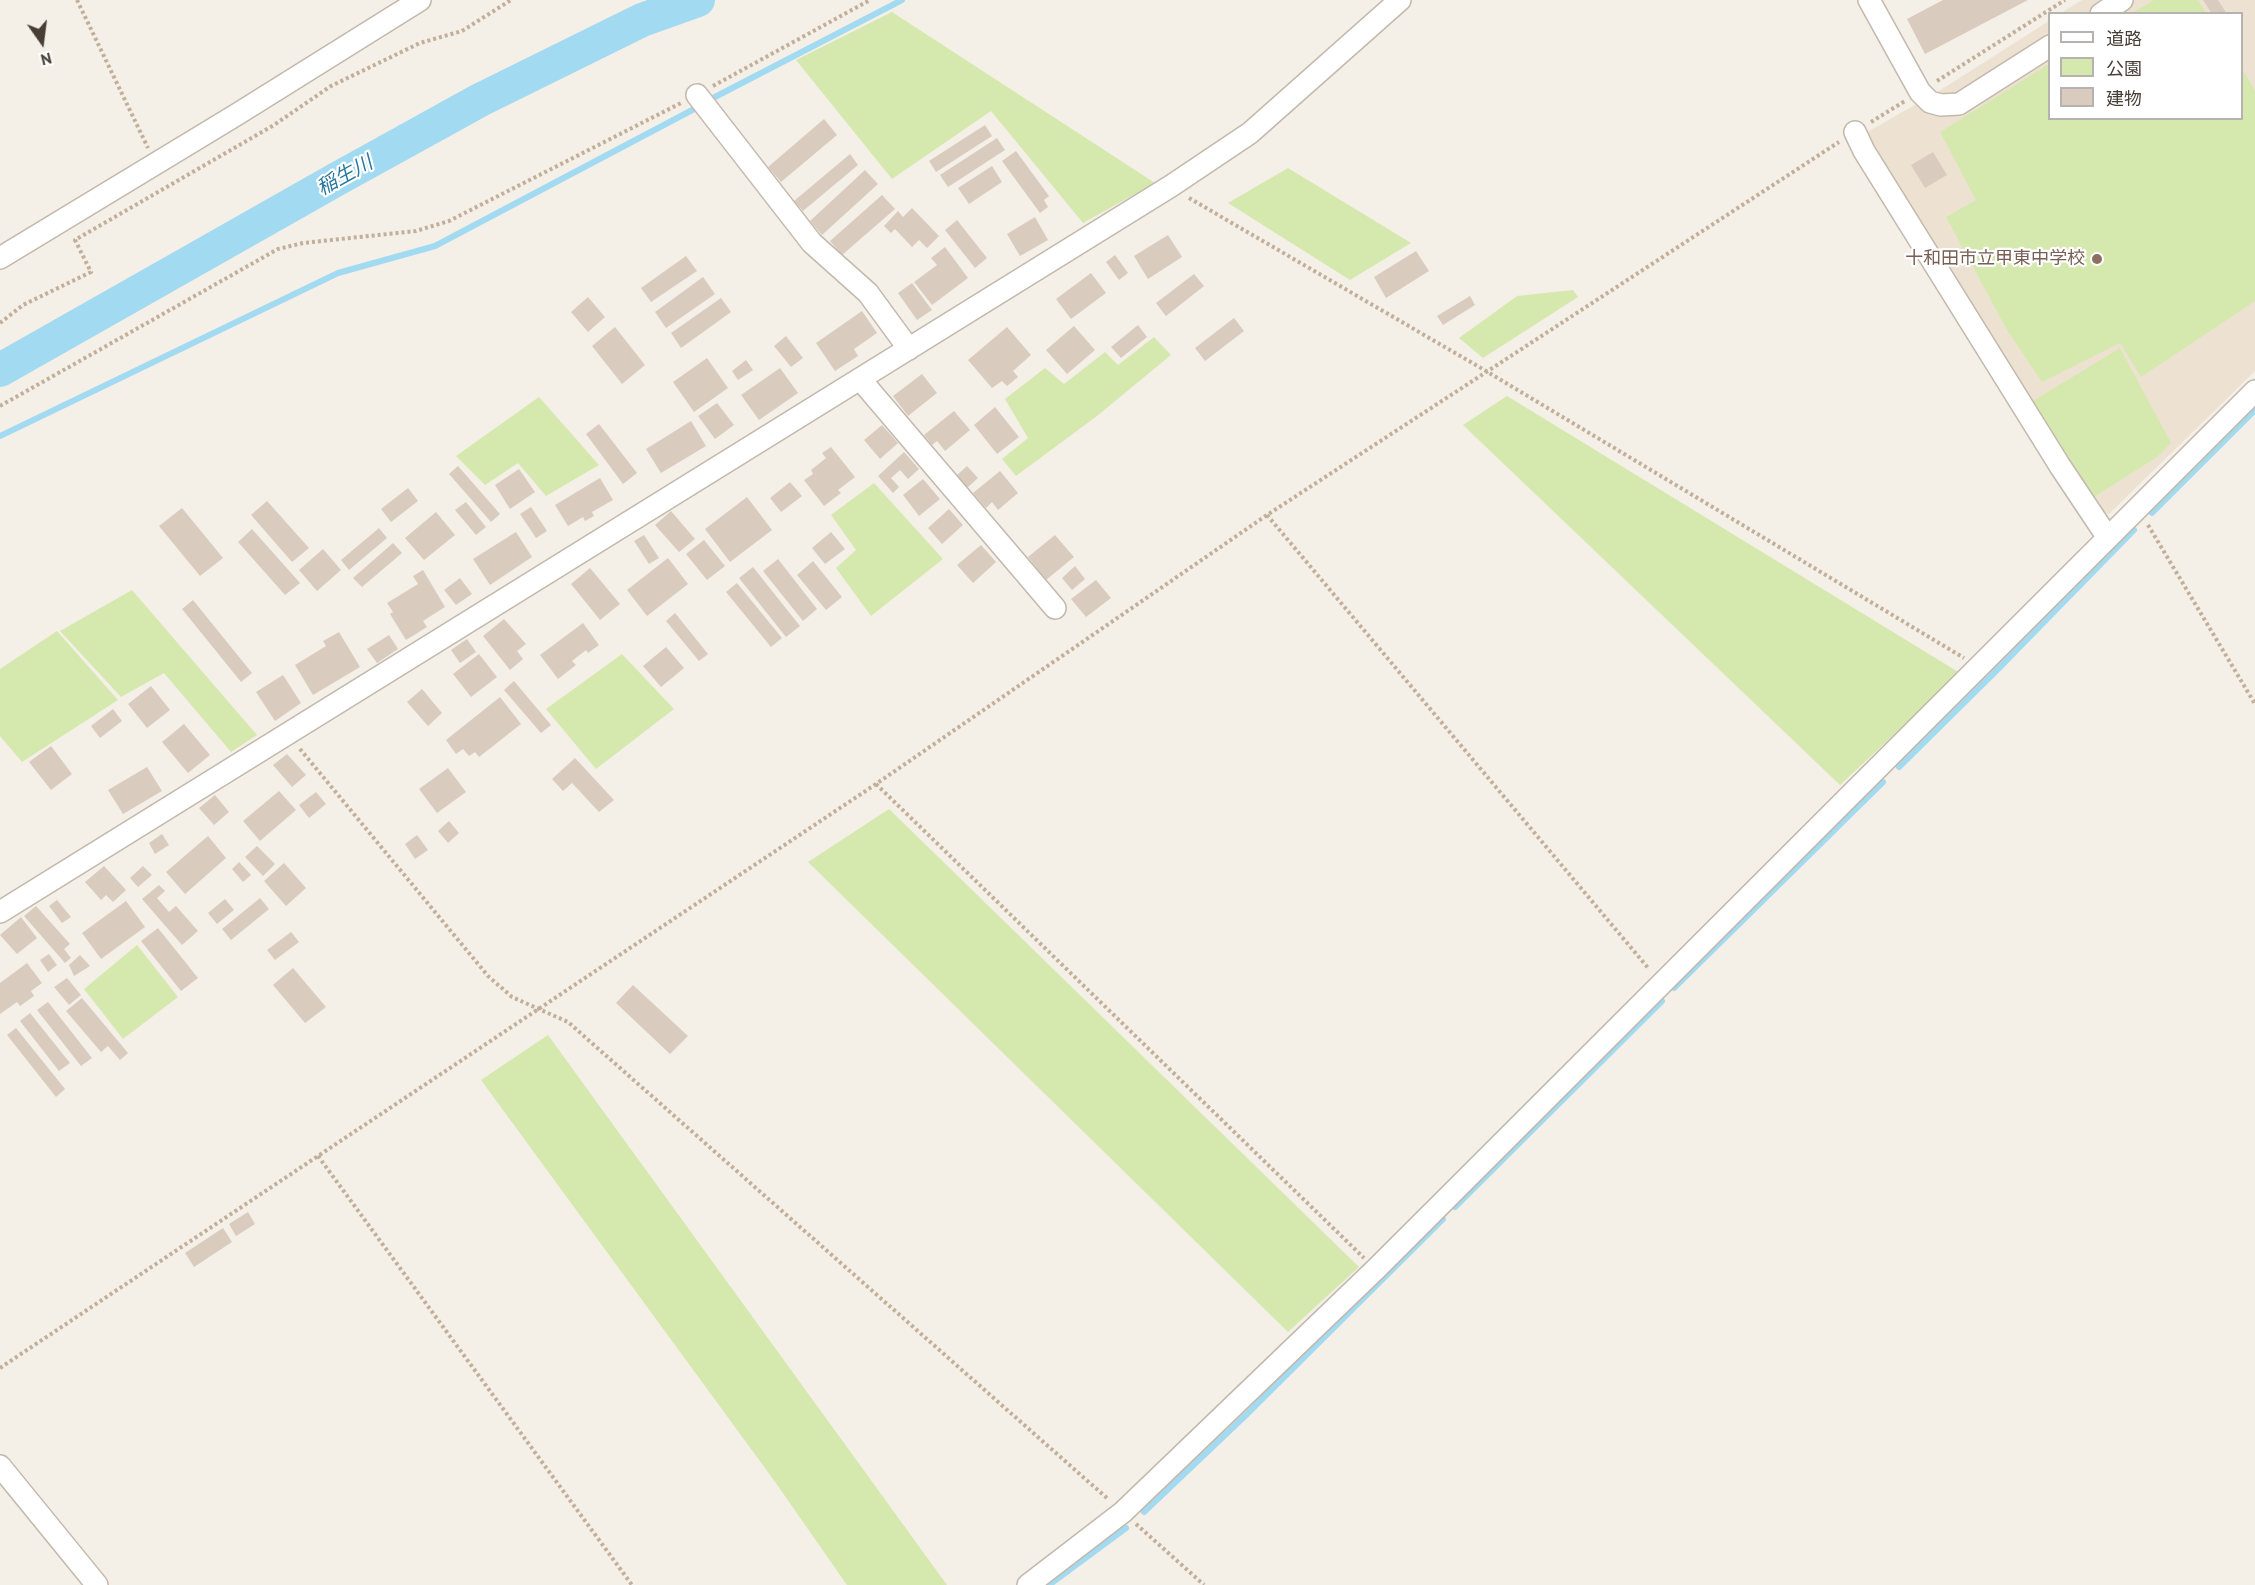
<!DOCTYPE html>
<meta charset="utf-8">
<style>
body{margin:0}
#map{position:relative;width:2255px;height:1585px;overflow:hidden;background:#f4efe7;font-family:"PT Sans","Noto Sans JP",sans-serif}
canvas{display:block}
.legend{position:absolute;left:2048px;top:12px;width:195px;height:108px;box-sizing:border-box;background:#fff;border:2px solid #b5b2af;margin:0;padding:8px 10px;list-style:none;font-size:18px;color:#473e36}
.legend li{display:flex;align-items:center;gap:12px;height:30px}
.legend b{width:30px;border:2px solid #b5b2af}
.north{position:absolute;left:12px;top:12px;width:60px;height:60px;-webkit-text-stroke:4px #fff;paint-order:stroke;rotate:166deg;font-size:16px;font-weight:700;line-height:24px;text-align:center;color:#473e36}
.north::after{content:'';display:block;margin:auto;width:21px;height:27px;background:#473e36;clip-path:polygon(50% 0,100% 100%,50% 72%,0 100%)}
</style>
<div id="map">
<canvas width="2255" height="1585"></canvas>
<ul class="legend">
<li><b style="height:8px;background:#fff"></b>道路</li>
<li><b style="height:16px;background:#d5e9af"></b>公園</li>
<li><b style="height:16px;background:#d9ccbf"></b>建物</li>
</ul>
<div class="north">N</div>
</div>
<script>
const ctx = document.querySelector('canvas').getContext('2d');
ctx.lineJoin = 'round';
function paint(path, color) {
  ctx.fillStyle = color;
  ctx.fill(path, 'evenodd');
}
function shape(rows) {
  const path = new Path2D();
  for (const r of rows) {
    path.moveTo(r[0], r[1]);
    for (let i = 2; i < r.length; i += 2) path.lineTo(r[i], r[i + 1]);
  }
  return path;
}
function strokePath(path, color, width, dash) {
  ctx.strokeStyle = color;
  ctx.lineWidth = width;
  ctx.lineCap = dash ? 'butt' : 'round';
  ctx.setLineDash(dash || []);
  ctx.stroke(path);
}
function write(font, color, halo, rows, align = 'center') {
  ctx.font = font + ' "PT Sans","Noto Sans JP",sans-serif';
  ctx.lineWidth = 4.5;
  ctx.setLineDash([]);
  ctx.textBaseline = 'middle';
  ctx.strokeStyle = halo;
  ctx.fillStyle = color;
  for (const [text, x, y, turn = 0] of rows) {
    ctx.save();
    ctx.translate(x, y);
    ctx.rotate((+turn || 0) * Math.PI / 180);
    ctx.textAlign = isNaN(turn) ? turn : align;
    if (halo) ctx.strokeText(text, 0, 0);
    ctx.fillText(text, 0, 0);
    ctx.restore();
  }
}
paint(shape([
 [2082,0,2255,0,2255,371,2109,514,2099,512,1864,134,1939,91,2049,21,2050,118,2242,118,2242,14,2061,13]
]), '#ede2d1');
paint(shape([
 [2154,0,2198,0,2206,13,2132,13],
 [892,12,1155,183,1083,223,991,111,892,179,796,60],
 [2049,64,2050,118,2242,118,2242,69,2255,90,2255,301,2141,377,2120,343,2042,382,2007,330,1946,217,1976,200,1940,132],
 [1288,168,1411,243,1350,280,1228,203],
 [1573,290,1578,297,1483,358,1459,338,1517,296],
 [1154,337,1171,355,1097,416,1016,476,1002,459,1028,438,1005,399,1045,368,1064,384,1105,352,1118,365],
 [2120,348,2171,443,2157,457,2094,497,2033,401],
 [1507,396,1960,673,1840,785,1463,425],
 [539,397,599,465,546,496,518,463,485,485,456,456],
 [874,483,943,559,871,616,836,568,856,550,831,515],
 [132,590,257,735,231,752,164,673,121,697,60,631],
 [57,631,118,700,22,762,0,736,0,669],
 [622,654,674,709,596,769,546,709],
 [889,809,1359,1267,1288,1332,808,862],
 [137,945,178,997,123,1039,84,989],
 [548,1035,947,1585,847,1585,773,1479,481,1080]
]), '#d5e9af');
strokePath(shape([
 [713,98,902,0],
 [0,436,338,273,435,246,696,108],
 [2152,513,2255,410],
 [1899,767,2000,667,2134,530],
 [1674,988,1883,782],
 [1455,1207,1662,1001],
 [1144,1512,1245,1416,1443,1219],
 [1049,1585,1126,1528]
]), '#a2daf2', 6);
strokePath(shape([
 [0,370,337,179,480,100,642,20,698,0]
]), '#a2daf2', 34);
paint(shape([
 [1943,0,2028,0,1925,54,1907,19],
 [2203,0,2218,0,2227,14,2212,14],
 [824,119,837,135,781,182,768,167],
 [985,125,992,136,936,172,929,161],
 [997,138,1005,150,948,187,940,175],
 [1016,151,1049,196,1044,200,1048,207,1040,213,1002,161],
 [1933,152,1947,175,1925,188,1911,165],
 [850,154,858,165,803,211,794,201],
 [992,166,1002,182,969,204,958,188],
 [865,170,878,184,822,235,810,221],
 [882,195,895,209,842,255,830,241],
 [912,208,939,236,927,248,919,240,912,247,895,229,891,233,884,226,898,211,903,217],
 [1035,217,1048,240,1020,256,1007,234],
 [957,220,987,258,975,268,945,230],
 [1168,235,1182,257,1148,279,1134,256],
 [945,247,968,278,932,305,914,282,937,265,931,258],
 [1416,251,1429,271,1386,298,1374,277],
 [1115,255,1128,273,1119,280,1106,262],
 [686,256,697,271,651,302,641,288],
 [1091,273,1106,293,1071,319,1056,299],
 [1194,274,1204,286,1166,316,1156,303],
 [703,277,715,294,666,328,655,312],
 [912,283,932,310,917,320,898,293],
 [1470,296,1475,305,1443,325,1437,316],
 [588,297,605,317,588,332,571,312],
 [721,298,731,312,681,348,671,333],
 [862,311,877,333,854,349,858,356,835,371,816,343],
 [1234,318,1244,331,1205,361,1195,348],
 [1138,325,1147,337,1121,358,1111,347],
 [1074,326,1095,350,1067,374,1046,350],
 [615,327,645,365,622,384,592,346],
 [1007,327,1031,355,1013,371,1018,377,1007,386,1002,381,992,388,968,360],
 [786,336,803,358,791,367,774,346],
 [707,358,728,388,694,412,673,382],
 [746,360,753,370,738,380,732,371],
 [780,368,798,393,759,420,741,395],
 [922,374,937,393,908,416,893,396],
 [717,403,734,425,715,439,698,416],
 [995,407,1019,437,997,454,974,425],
 [954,411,970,430,945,451,937,441,932,445,924,435],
 [691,421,706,446,661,473,646,449],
 [599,424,637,473,623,484,586,434],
 [882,425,898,443,880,459,864,440],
 [831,447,855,477,838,490,841,493,824,506,804,480,813,474,811,470,826,458,822,453],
 [904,452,919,469,908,479,900,470,891,478,899,487,893,493,878,476],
 [458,466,500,514,491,522,449,474],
 [967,466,978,478,967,488,956,476],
 [519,469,535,492,510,509,495,485],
 [1000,471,1018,493,998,510,992,502,986,508,973,493],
 [600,478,613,500,592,512,594,516,585,521,583,517,568,526,555,505],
 [923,479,940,499,919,516,903,495],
 [790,482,802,496,781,512,770,498],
 [408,488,418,501,391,522,381,509],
 [747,497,772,530,730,562,705,529],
 [267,501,309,548,292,562,251,515],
 [466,502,486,527,476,535,455,510],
 [531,507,547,531,536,538,520,514],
 [182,508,223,558,200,576,159,526],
 [949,509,963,525,942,544,928,528],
 [671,511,695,539,679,552,655,525],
 [436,512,455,535,424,560,405,538],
 [379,528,387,538,349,570,341,560],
 [252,529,300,583,285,595,238,542],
 [516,532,532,557,490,585,473,559],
 [831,532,845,549,825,564,812,548],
 [644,535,659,558,649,564,634,541],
 [1055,535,1074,557,1046,580,1028,557],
 [704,540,725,566,707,580,686,554],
 [393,543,402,553,362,587,353,578],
 [981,545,996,562,973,583,957,565],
 [323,549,341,570,317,591,299,570],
 [668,558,688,584,647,616,627,590],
 [778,559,817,609,803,621,763,571],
 [813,561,842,597,826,610,797,575],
 [1075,566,1085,579,1072,590,1062,578],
 [753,567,800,626,786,637,739,578],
 [590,568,620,604,600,620,571,584],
 [423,570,445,607,423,621,427,627,406,640,390,614,393,612,387,603,418,584,413,576],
 [460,578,472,594,456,605,444,590],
 [1096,580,1111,598,1086,617,1071,599],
 [737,583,782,638,771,647,726,592],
 [193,600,252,673,241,682,182,609],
 [675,613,708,654,699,661,666,621],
 [504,619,526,644,517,651,523,659,510,670,483,636],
 [583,623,599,645,588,653,586,650,572,661,576,665,558,679,540,655],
 [339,632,360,667,313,695,295,665,326,646,323,641],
 [389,635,398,649,377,663,367,649],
 [467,639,476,652,460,663,451,650],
 [666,647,684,668,661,687,643,666],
 [479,654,497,677,471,697,453,674],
 [283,675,301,703,275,721,256,692],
 [514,681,551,725,541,733,504,690],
 [151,686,170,710,147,728,128,704],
 [422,689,442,713,428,726,407,702],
 [500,697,521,724,479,757,475,752,469,756,463,749,456,754,446,740],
 [113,709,122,721,100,738,91,726],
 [184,724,210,755,188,773,162,742],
 [51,746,72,774,51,790,29,762],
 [287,754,306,775,292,787,273,765],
 [575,758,614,800,599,812,572,783,563,791,552,779],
 [147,767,162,791,123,814,108,790],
 [448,768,466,792,437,813,419,789],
 [279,791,296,810,260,841,243,821],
 [316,792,326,804,309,818,299,805],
 [215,795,229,812,214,825,199,808],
 [449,821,459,833,448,843,438,831],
 [162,834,169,845,155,854,149,843],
 [417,835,428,850,415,859,405,844],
 [208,836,226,858,185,894,166,872],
 [257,846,275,864,263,876,245,857],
 [239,862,251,875,243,882,232,869],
 [284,863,306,888,286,906,264,881],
 [104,866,126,890,113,902,106,895,101,900,85,882],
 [143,866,152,875,138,887,130,878],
 [159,885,165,891,157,898,169,912,176,906,198,931,182,945,142,899],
 [260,898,269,909,231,940,222,929],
 [225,899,234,910,217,924,208,913],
 [57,900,71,917,62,923,49,906],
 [126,901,145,927,101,959,82,933],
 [36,906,70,944,64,949,71,958,65,963,24,916],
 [21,917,37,938,17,954,0,935],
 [158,928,198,978,181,991,141,941],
 [291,932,299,942,275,960,267,950],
 [49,954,57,965,48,972,40,960],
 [80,955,90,966,74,976,69,965],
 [27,963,42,983,31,991,34,996,20,1006,17,1002,0,1014,0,983],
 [293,968,326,1007,305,1023,273,985],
 [67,978,81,995,69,1005,54,987],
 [633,985,688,1036,670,1054,616,1003],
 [82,998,128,1053,120,1060,108,1046,101,1052,66,1011],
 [48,1002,92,1058,81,1066,37,1010],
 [30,1013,70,1063,59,1071,20,1021],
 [16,1028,65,1089,56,1097,7,1035],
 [248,1212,255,1224,236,1236,229,1224],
 [223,1228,232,1242,194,1267,185,1253]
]), '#d9ccbf');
const minor = shape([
 [1869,0,1920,92,1930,102,1941,105,1959,104,2050,46],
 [2101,14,2122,0],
 [697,95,812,243,868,293,909,349],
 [1855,132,1864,151,2060,466,2108,538],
 [0,258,236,115,420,0],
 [860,379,1055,608],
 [0,912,1171,186,1250,133,1400,0],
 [0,1466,97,1585],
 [1028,1585,1123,1512,1376,1269,2255,391]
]);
strokePath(minor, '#c3b8ac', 24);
strokePath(shape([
 [77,0,148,148],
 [1937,81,2065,0],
 [713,86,870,0],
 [1871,122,1905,101],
 [1189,198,1486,371,1964,658],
 [0,323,23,305,91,272,75,240,274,125,331,86,420,43,462,31,511,0],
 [0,406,278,249,303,243,416,231,449,221,683,102],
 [1267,515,1649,969],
 [2148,525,2255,704],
 [300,749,488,976,512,997,568,1022,1108,1499],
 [876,784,1364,1258],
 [318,1156,632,1585],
 [0,1368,876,784,1267,515,1839,142],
 [1136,1524,1204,1585]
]), '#c2af9a', 4, [3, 3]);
strokePath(minor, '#fff', 21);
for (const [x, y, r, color] of [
 [2097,259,6,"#8d6e63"]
]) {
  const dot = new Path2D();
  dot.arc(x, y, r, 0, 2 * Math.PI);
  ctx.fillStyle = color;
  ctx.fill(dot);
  strokePath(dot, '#fff', 2);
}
write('18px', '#785e54', '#fff', [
 ["十和田市立甲東中学校",2085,259]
], 'right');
write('italic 20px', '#28799d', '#fff', [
 ["稲生川",345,176,-29]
]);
</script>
